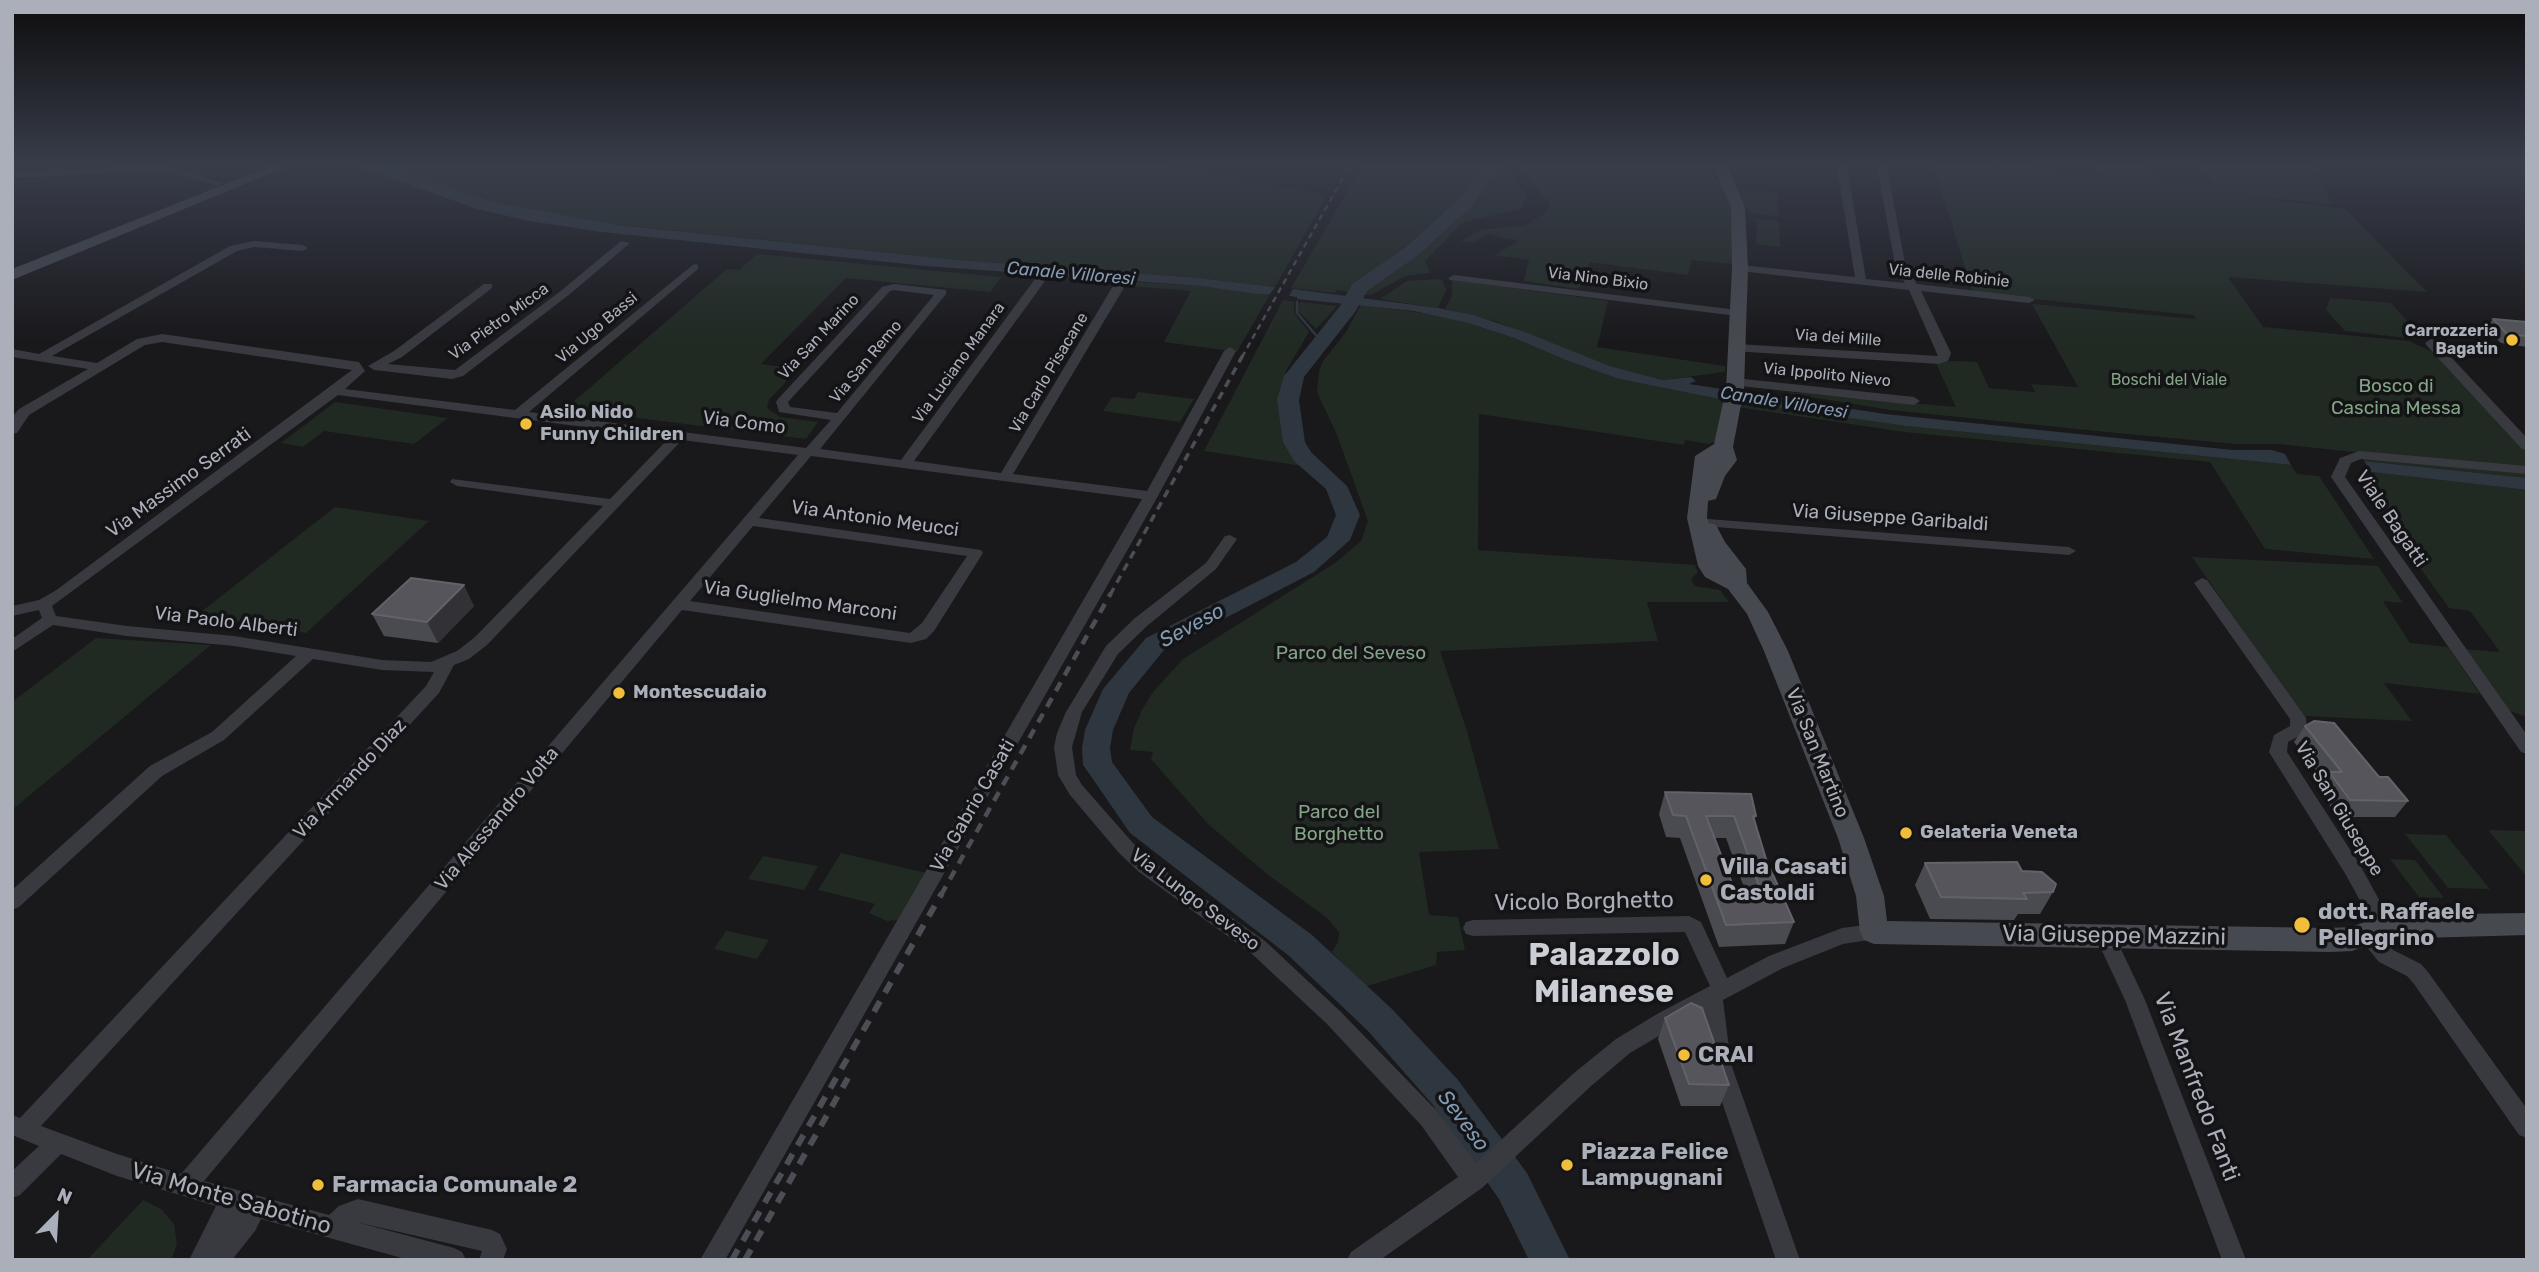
<!DOCTYPE html>
<style>
body{margin:0}
#map{position:relative;width:2539px;height:1272px;overflow:hidden;background:#19181b;font-family:Rubik,sans-serif}
canvas{display:block}
.frame{position:absolute;inset:0;border:14px solid #abafba;pointer-events:none}
.north{position:absolute;left:21px;top:1181px;width:70px;height:70px;-webkit-text-stroke:5px #141316;paint-order:stroke;rotate:24deg;font-size:19px;font-weight:700;line-height:28px;text-align:center;color:#abafba}
.north::after{content:'';display:block;margin:auto;width:24px;height:32px;background:#abafba;clip-path:polygon(50% 0,100% 100%,50% 72%,0 100%)}
</style>
<div id="map">
<canvas width="2539" height="1272"></canvas>
<div class="frame"></div>
<div class="north">N</div>
</div>
<script>
const ctx = document.querySelector('canvas').getContext('2d');
ctx.lineJoin = 'round';
function paint(path, color) {
  ctx.fillStyle = color;
  ctx.fill(path, 'evenodd');
}
function shape(rows) {
  const path = new Path2D();
  for (const r of rows) {
    path.moveTo(r[0], r[1]);
    for (let i = 2; i < r.length; i += 2) path.lineTo(r[i], r[i + 1]);
  }
  return path;
}
function strokePath(path, color, width, dash) {
  ctx.strokeStyle = color;
  ctx.lineWidth = width;
  ctx.lineCap = dash ? 'butt' : 'round';
  ctx.setLineDash(dash || []);
  ctx.stroke(path);
}
function write(font, color, halo, rows, align = 'center') {
  ctx.font = font + ' Rubik,sans-serif';
  ctx.lineWidth = 7;
  ctx.setLineDash([]);
  ctx.textBaseline = 'middle';
  ctx.strokeStyle = halo;
  ctx.fillStyle = color;
  for (const [text, x, y, turn = 0] of rows) {
    ctx.save();
    ctx.translate(x, y);
    ctx.rotate((+turn || 0) * Math.PI / 180);
    ctx.textAlign = isNaN(turn) ? turn : align;
    if (halo) ctx.strokeText(text, 0, 0);
    ctx.fillText(text, 0, 0);
    ctx.restore();
  }
}
paint(shape([
 [392,167,1163,167,1324,194,1325,199,1275,287,1199,278,958,260,594,222,494,202],
 [1362,167,1506,167,1527,196,1521,208,1462,223,1425,261,1430,273,1405,276,1373,294,1366,295,1338,290,1334,293,1291,288],
 [1520,167,1711,167,1715,180,1722,182,1732,210,1733,264,1692,260,1688,275,1590,262,1579,289,1524,281,1529,260,1494,255,1519,241,1487,234,1473,243,1461,241,1480,230,1525,225,1546,213,1550,204],
 [1934,167,1988,167,2103,180,2096,167,2147,167,2157,180,2214,186,2201,167,2317,167,2314,173,2332,204,2233,195,2345,209,2427,292,2228,277,2263,327,2409,341,2435,353,2525,448,2527,464,2523,467,2473,465,2279,444,2236,444,2116,433,1890,410,1774,391,1956,407,1936,363,1954,361,1977,362,1989,388,2035,392,2031,384,2078,387,2032,304,2196,319,2193,315,1973,293],
 [1739,190,1777,193,1779,217,1749,213],
 [1752,218,1779,221,1780,247,1756,244,1757,222],
 [757,254,1001,277,990,292,846,278,761,364,798,369,769,400,767,408,780,417,818,422,806,439,565,409,727,269,739,270],
 [1437,279,1442,280,1446,290,1438,308,1380,299,1407,281],
 [1452,280,1608,301,1597,347,1725,366,1725,372,1663,380,1610,366,1495,321,1445,309,1452,296],
 [1133,282,1202,286,1270,294,1237,352,1164,342,1191,291,1131,286],
 [2330,298,2391,303,2424,340,2345,331,2326,310],
 [1283,300,1294,302,1294,313,1309,332,1286,371,1282,403,1290,445,1302,466,1204,451],
 [1300,302,1337,306,1316,329,1300,313,1297,308],
 [1361,305,1430,314,1468,323,1514,338,1568,361,1619,379,1724,400,1717,441,1708,444,1685,440,1684,445,1479,414,1478,550,1695,565,1698,572,1691,579,1695,586,1720,590,1729,602,1647,602,1658,641,1440,651,1467,731,1499,849,1419,852,1429,915,1458,917,1465,950,1437,952,1436,965,1364,987,1332,952,1338,942,1339,932,1327,918,1267,874,1208,824,1151,759,1153,752,1130,750,1134,728,1142,710,1153,692,1183,659,1335,563,1361,541,1368,521,1337,435,1317,392,1319,371,1323,361,1346,332],
 [1138,392,1194,399,1180,422,1103,411,1112,397,1134,399],
 [1738,401,1906,426,2291,465,2297,474,2319,476,2374,559,2265,549,2210,462,1904,432,1737,407],
 [335,402,448,418,414,444,324,431,303,447,281,443],
 [2362,458,2527,473,2527,478,2364,461],
 [2371,472,2527,490,2527,717,2507,710,2464,649,2500,652,2470,611,2449,608,2356,479,2375,481],
 [335,507,429,521,306,633,197,615],
 [2192,557,2378,566,2403,603,2383,601,2410,643,2448,647,2480,694,2384,683,2412,721,2303,716],
 [96,638,211,645,12,810,12,702],
 [2488,830,2527,831,2527,877],
 [2405,834,2446,835,2490,889,2448,888],
 [841,853,927,873,899,920,887,921,869,913,875,904,818,890],
 [763,856,818,866,804,890,748,879],
 [2390,859,2415,860,2444,898,2419,897],
 [726,931,727,931,769,940,757,959,714,949],
 [143,1200,161,1209,174,1224,177,1244,171,1260,87,1260]
]), '#202922');
paint(shape([
 [360,167,392,167,494,202,617,225,958,260,1199,278,1275,287,1270,294,1258,294,1202,286,926,266,602,232,529,221,477,209],
 [1293,289,1438,308,1473,315,1525,332,1610,366,1663,380,1691,377,1696,381,1689,384,1885,414,2233,450,2272,450,2285,454,2291,465,1906,426,1724,400,1619,379,1568,361,1514,338,1468,323,1414,311,1297,299,1297,297,1289,296],
 [2364,461,2527,478,2527,490,2371,472]
]), '#2e363f');
strokePath(shape([
 [1297,302,1297,313,1321,341]
]), '#2e363f', 2.5);
paint(shape([
 [1484,167,1500,167,1471,207,1417,256,1367,291,1355,312,1304,377,1299,400,1305,442,1311,452,1347,486,1360,515,1350,540,1314,572,1164,650,1129,693,1113,730,1110,748,1112,762,1152,817,1312,935,1392,1009,1458,1080,1527,1173,1570,1260,1529,1260,1499,1199,1432,1104,1368,1031,1288,955,1130,833,1088,772,1083,765,1082,748,1085,730,1103,689,1146,638,1296,562,1327,537,1336,515,1326,489,1294,461,1283,442,1277,400,1284,376,1340,306,1352,284,1405,248,1459,199,1484,167]
]), '#2e363f');
paint(shape([
 [131,167,170,167,223,183,218,186,164,171,12,178,12,172,131,167],
 [1837,167,1847,167,1866,279,1905,283,1896,269,1877,167,1887,167,1906,269,1917,284,2029,297,2035,300,2029,303,1921,291,1951,353,1948,361,1939,364,1732,351,1730,348,1736,344,1938,356,1909,290,1740,271,1735,268,1740,265,1855,277,1837,167],
 [2000,167,2033,167,2034,169,2029,172,2005,170,2000,167],
 [254,241,303,245,308,248,303,251,254,247,237,251,52,356,97,363,137,339,162,334,359,362,365,371,345,389,515,410,694,264,698,265,698,269,529,412,806,448,831,420,779,412,776,402,778,399,882,287,894,284,946,290,946,294,820,449,901,460,1035,279,1039,278,1045,281,914,461,1001,473,1113,286,1119,283,1125,286,1013,474,1147,491,1224,351,1230,347,1236,351,1158,496,725,1260,700,1260,1142,499,811,456,759,518,981,550,983,553,934,631,926,639,911,643,682,610,204,1181,329,1215,339,1206,358,1199,492,1230,500,1234,507,1249,503,1260,479,1260,482,1251,356,1222,454,1248,462,1252,466,1260,409,1260,261,1219,255,1231,232,1260,189,1260,216,1206,117,1176,61,1154,20,1195,12,1198,12,1171,39,1146,12,1135,12,1115,20,1118,426,686,434,672,382,670,313,659,224,740,162,776,19,907,12,910,12,890,150,766,212,732,296,656,234,646,127,636,53,625,12,652,12,639,42,618,39,610,12,616,12,606,39,600,55,591,352,370,162,342,145,345,29,415,17,433,12,434,12,417,19,409,88,369,12,357,12,349,39,354,230,246,254,241],
 [894,290,934,295,837,413,790,407,788,402,890,291,894,290],
 [338,395,669,438,610,499,452,479,450,482,457,486,603,506,475,637,457,651,431,662,382,660,234,636,127,626,56,616,52,606,338,395],
 [682,440,798,455,181,1174,117,1154,41,1126,439,693,454,665,469,659,487,645,682,440],
 [753,526,967,556,922,623,910,633,690,601,753,526],
 [621,241,630,243,570,294,463,376,452,379,374,370,368,366,394,351,484,284,492,284,492,288,402,357,388,364,455,370,562,290,621,241],
 [1454,275,1737,310,1743,313,1737,316,1450,280,1448,278,1454,275],
 [2431,339,2435,340,2527,438,2527,450,2522,449,2427,346,2425,343,2431,339],
 [1735,378,1914,397,1920,401,1914,405,1731,385,1729,382,1735,378],
 [2359,451,2527,466,2527,474,2361,459,2351,463,2345,477,2527,735,2527,754,2521,752,2331,477,2340,458,2359,451],
 [1708,519,2069,547,2076,551,2069,555,1703,526,1701,523,1703,520,1708,519],
 [1230,535,1237,539,1216,569,1147,626,1118,654,1082,712,1072,747,1076,775,1082,785,1133,843,1153,862,1265,941,1341,1012,1437,1111,1476,1163,1574,1073,1616,1039,1657,1014,1710,986,1685,932,1473,936,1466,934,1463,928,1466,922,1473,920,1689,916,1701,922,1727,978,1769,956,1842,928,1874,924,1881,926,1884,932,1881,938,1843,944,1783,968,1723,1000,1731,1064,1800,1260,1776,1260,1709,1064,1703,1010,1630,1053,1590,1087,1482,1188,1380,1260,1347,1260,1351,1252,1458,1177,1421,1125,1327,1024,1251,953,1139,872,1119,853,1070,795,1058,775,1054,747,1057,733,1066,712,1106,646,1135,618,1206,563,1225,536,1230,535],
 [2202,578,2207,580,2306,718,2307,729,2305,733,2288,742,2287,752,2360,865,2394,927,2391,933,2379,933,2393,950,2421,964,2428,972,2527,1109,2527,1138,2519,1135,2414,984,2407,976,2379,962,2361,940,2358,934,2361,928,2368,926,2375,928,2346,875,2269,752,2274,735,2290,726,2290,719,2194,583,2202,578],
 [2105,928,2112,930,2145,1000,2246,1260,2222,1260,2125,1000,2095,936,2098,930,2105,928]
]), '#393a40');
paint(shape([
 [268,167,286,167,12,280,12,269,268,167],
 [1714,167,1728,167,1745,207,1748,268,1744,389,1733,447,1737,460,1725,476,1716,499,1708,501,1707,518,1709,523,1716,525,1725,542,1746,569,1747,583,1768,612,1788,651,1864,838,1884,896,1887,921,2330,928,2351,927,2384,915,2527,913,2527,935,2385,939,2352,951,2330,952,1874,944,1864,940,1860,932,1856,896,1838,838,1764,651,1747,614,1728,589,1705,577,1698,566,1687,518,1695,456,1714,444,1726,389,1732,268,1731,207,1714,167]
]), '#474950');
strokePath(shape([
 [1242,357,1349,167]
]), '#4c4e55', 2.5, [6, 4.5]);
strokePath(shape([
 [1110,595,1243,355]
]), '#4c4e55', 3.5, [8, 6]);
strokePath(shape([
 [941,895,1111,593]
]), '#4c4e55', 4.5, [10, 8]);
strokePath(shape([
 [732,1260,942,893],
 [745,1260,848,1078]
]), '#4c4e55', 6, [12, 10]);
paint(shape([
 [2493,319,2527,322,2527,347,2501,343,2486,328],
 [474,606,438,643,384,636,372,614],
 [2305,726,2379,777,2408,801,2395,817,2338,817,2317,788,2323,780,2294,742],
 [1665,792,1756,816,1754,821,1766,859,1794,922,1785,944,1719,947,1680,838,1666,837,1659,814],
 [1715,838,1726,838,1749,901,1739,901],
 [1925,863,2022,871,2053,892,2040,914,2018,914,2014,920,1930,919,1915,885],
 [1665,1018,1729,1085,1720,1106,1681,1106,1658,1039]
]), '#4a4b50');
paint(shape([
 [464,585,474,606,438,643,427,622]
]), '#323236');
const building = shape([
 [2493,319,2527,322,2527,336,2507,334,2493,319],
 [411,578,464,585,427,622,372,614,411,578],
 [2314,721,2334,723,2379,777,2388,777,2408,801,2350,800,2329,772,2342,772,2305,726,2314,721],
 [1665,792,1751,794,1756,816,1753,816,1766,859,1794,922,1726,925,1686,816,1673,815,1665,792],
 [1706,816,1734,816,1764,900,1739,901,1706,816],
 [2017,862,2022,871,2042,872,2056,884,2053,892,2023,893,2027,899,1941,897,1925,863,2017,862],
 [1691,1003,1702,1008,1729,1085,1689,1084,1665,1018,1691,1003]
]);
paint(building, '#55555b');
strokePath(building, '#62636a', 2);
const sky = ctx.createLinearGradient(0, 0, 0, 345);
sky.addColorStop(0, '#0e0d0f');
sky.addColorStop(0.48, '#383d4a');
sky.addColorStop(1, '#383d4a00');
ctx.fillStyle = sky;
ctx.fillRect(0, 0, 2539, 345);
for (const [x, y, r, color] of [
 [2512,340,7,"#f0be3b"],
 [526,424,7,"#f0be3b"],
 [619,693,7,"#f0be3b"],
 [1906,833,7,"#f0be3b"],
 [1706,880,7,"#f0be3b"],
 [2302,925,9,"#f0be3b"],
 [1684,1055,7,"#f0be3b"],
 [1567,1165,7,"#f0be3b"],
 [318,1185,7,"#f0be3b"]
]) {
  const dot = new Path2D();
  dot.arc(x, y, r, 0, 2 * Math.PI);
  ctx.fillStyle = color;
  ctx.fill(dot);
  strokePath(dot, '#141316', 2.5);
}
write('16px', '#abafba', '#141316', [
 ["Via delle Robinie",1949,276,6],
 ["Via Nino Bixio",1598,279,7],
 ["Via Pietro Micca",499,322,-36],
 ["Via Ugo Bassi",597,328,-40],
 ["Via San Marino",819,337,-47],
 ["Via dei Mille",1838,338,4],
 ["Via San Remo",866,362,-50],
 ["Via Luciano Manara",959,363,-54],
 ["Via Carlo Pisacane",1049,373,-59],
 ["Via Ippolito Nievo",1827,375,6]
]);
write('bold 16px', '#abafba', '#141316', [
 ["Carrozzeria",2498,331],
 ["Bagatin",2498,349]
], 'right');
write('16px', '#82a586', '#141316', [
 ["Boschi del Viale",2169,380]
]);
write('italic 18px', '#839ab4', '#141316', [
 ["Canale Villoresi",1071,274,5],
 ["Canale Villoresi",1784,403,9]
]);
write('19px', '#82a586', '#141316', [
 ["Bosco di",2396,387],
 ["Cascina Messa",2396,409],
 ["Parco del Seveso",1351,654],
 ["Parco del",1339,813],
 ["Borghetto",1339,835]
]);
write('bold 19px', '#abafba', '#141316', [
 ["Asilo Nido",540,413],
 ["Funny Children",540,435],
 ["Montescudaio",633,693],
 ["Gelateria Veneta",1920,833]
], 'left');
write('19px', '#abafba', '#141316', [
 ["Via Como",744,423,7],
 ["Via Massimo Serrati",179,483,-36],
 ["Via Giuseppe Garibaldi",1890,518,4],
 ["Via Antonio Meucci",875,519,8],
 ["Viale Bagatti",2391,519,56],
 ["Via Guglielmo Marconi",800,601,8],
 ["Via Paolo Alberti",226,622,7],
 ["Via San Martino",1817,753,68],
 ["Via Armando Diaz",350,779,-47],
 ["Via Gabrio Casati",973,806,-60],
 ["Via San Giuseppe",2339,809,59],
 ["Via Alessandro Volta",497,819,-50],
 ["Via Lungo Seveso",1195,900,37]
]);
write('italic 21px', '#839ab4', '#141316', [
 ["Seveso",1192,626,-28],
 ["Seveso",1463,1121,53]
]);
write('bold 23px', '#abafba', '#141316', [
 ["Villa Casati",1720,867],
 ["Castoldi",1720,893],
 ["dott. Raffaele",2318,912],
 ["Pellegrino",2318,938],
 ["CRAI",1698,1055],
 ["Piazza Felice",1581,1152],
 ["Lampugnani",1581,1178],
 ["Farmacia Comunale 2",332,1185]
], 'left');
write('23px', '#abafba', '#141316', [
 ["Vicolo Borghetto",1584,902,-1],
 ["Via Giuseppe Mazzini",2114,936,1],
 ["Via Manfredo Fanti",2196,1087,69],
 ["Via Monte Sabotino",231,1199,16]
]);
write('bold 32px', '#ccced6', '#141316', [
 ["Palazzolo",1604,956],
 ["Milanese",1604,993]
]);
</script>
